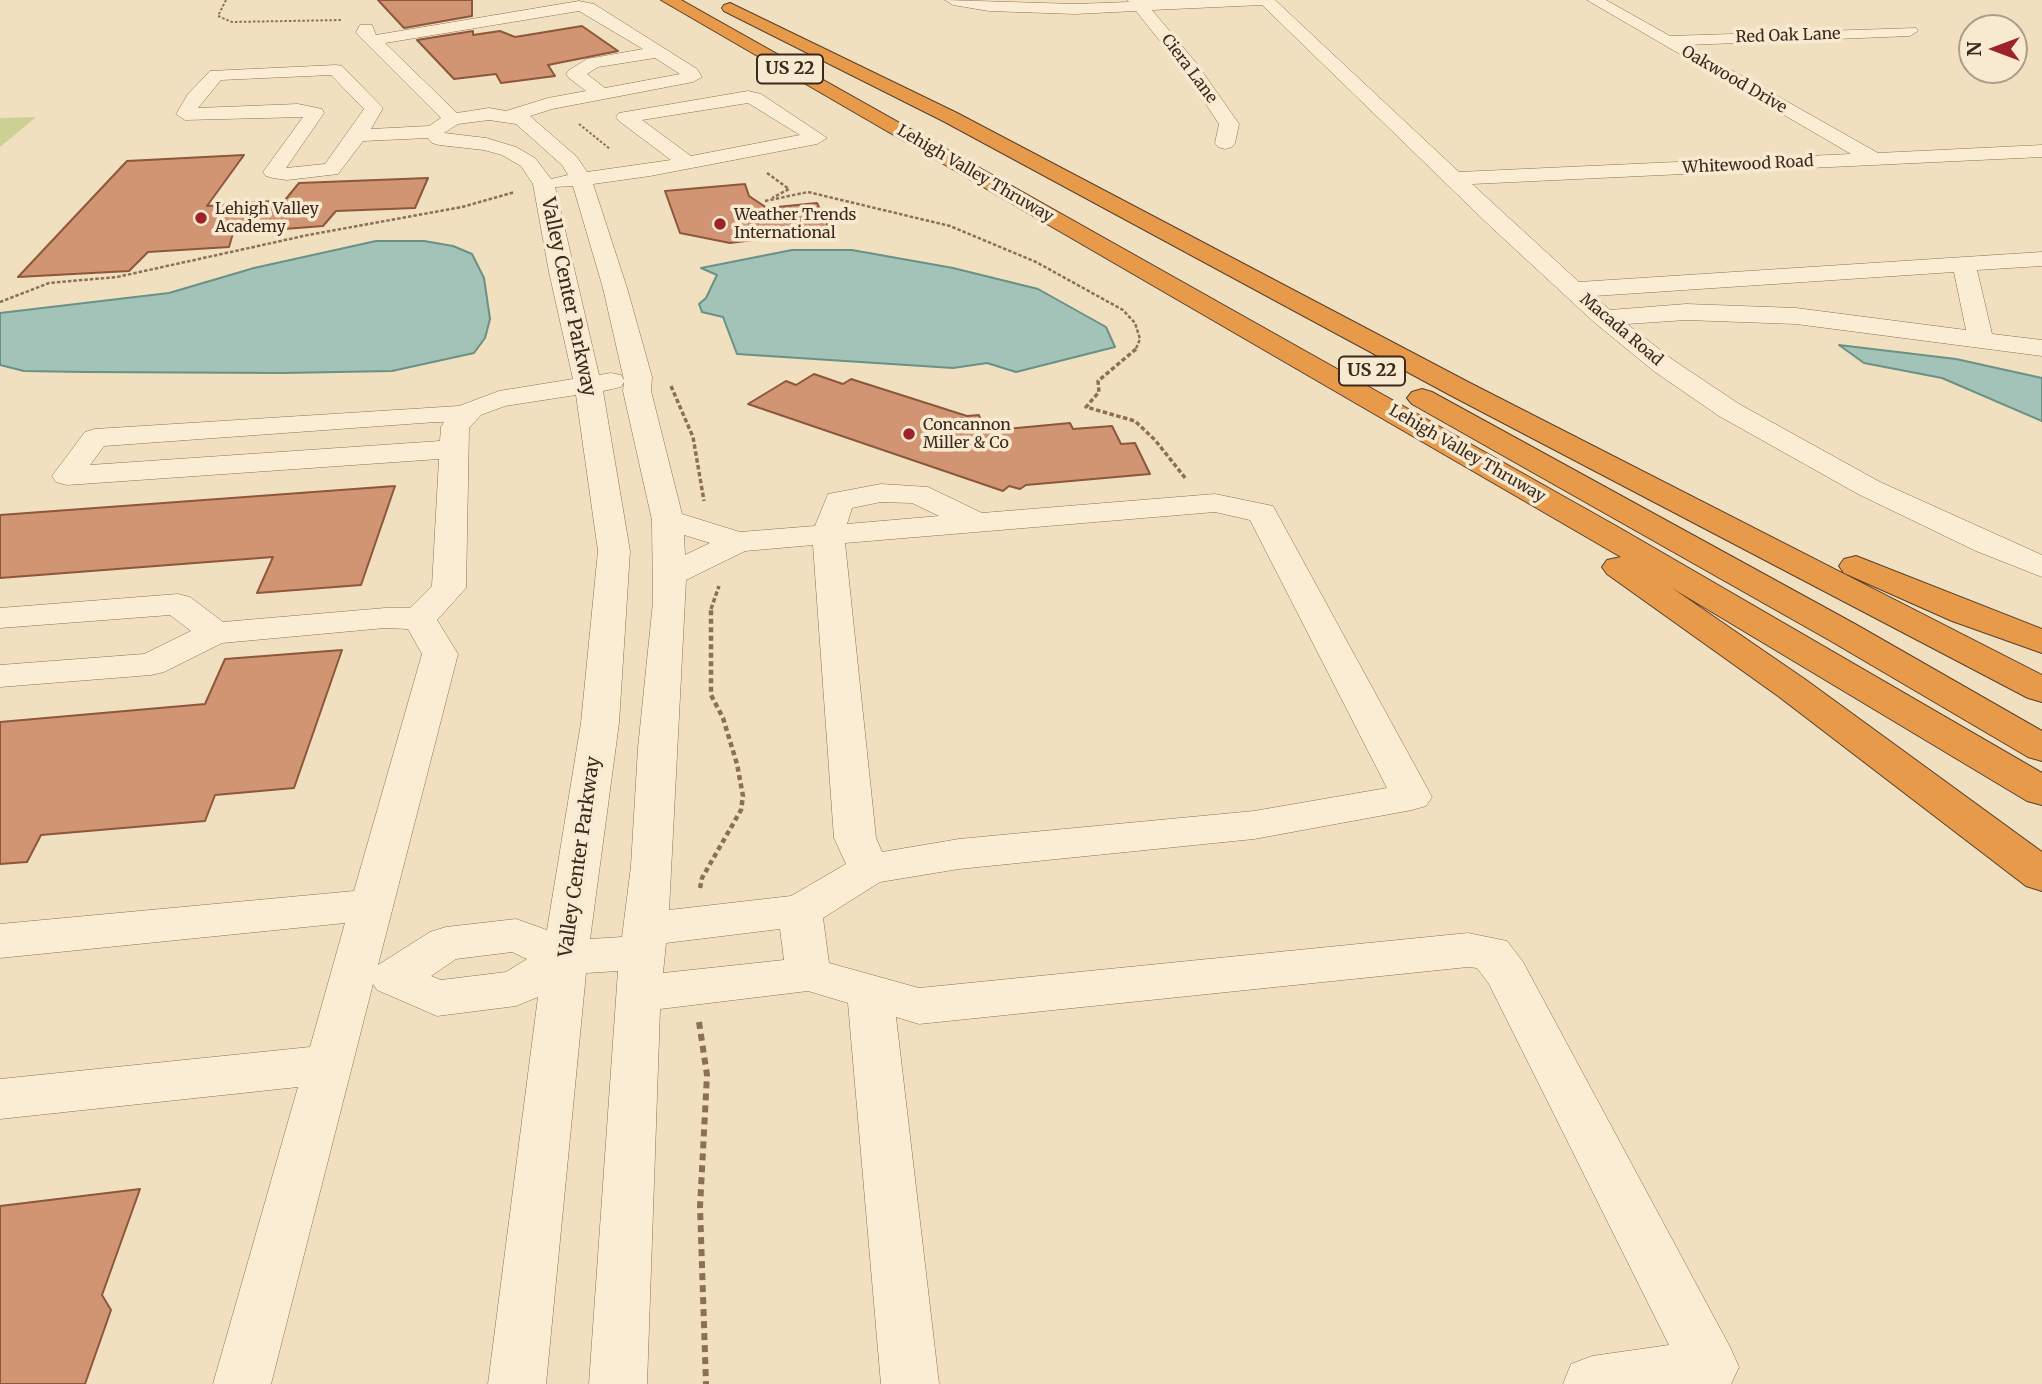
<!DOCTYPE html>
<style>
body{margin:0}
#map{position:relative;width:2042px;height:1384px;overflow:hidden;background:#f1e0c0;font-family:Merriweather,serif}
canvas{display:block}
.north{position:absolute;left:1958px;top:14px;width:70px;height:70px;box-sizing:border-box;background:#f8ead0;border:2px solid #ac9d88;border-radius:50%;rotate:270deg;font-size:19px;font-weight:700;line-height:28px;text-align:center;color:#3a291c}
.north::after{content:'';display:block;margin:auto;width:24px;height:32px;background:#9e2229;clip-path:polygon(50% 0,100% 100%,50% 72%,0 100%)}
</style>
<div id="map">
<canvas width="2042" height="1384"></canvas>
<div class="north">N</div>
</div>
<script>
const ctx = document.querySelector('canvas').getContext('2d');
ctx.lineJoin = 'round';
function paint(path, color) {
  ctx.fillStyle = color;
  ctx.fill(path, 'evenodd');
}
function shape(rows) {
  const path = new Path2D();
  for (const r of rows) {
    path.moveTo(r[0], r[1]);
    for (let i = 2; i < r.length; i += 2) path.lineTo(r[i], r[i + 1]);
  }
  return path;
}
function strokePath(path, color, width, dash) {
  ctx.strokeStyle = color;
  ctx.lineWidth = width;
  ctx.lineCap = dash ? 'butt' : 'round';
  ctx.setLineDash(dash || []);
  ctx.stroke(path);
}
function write(font, color, halo, rows, align = 'center') {
  ctx.font = font + ' Merriweather,serif';
  ctx.lineWidth = 7;
  ctx.setLineDash([]);
  ctx.textBaseline = 'middle';
  ctx.strokeStyle = halo;
  ctx.fillStyle = color;
  for (const [text, x, y, turn = 0] of rows) {
    ctx.save();
    ctx.translate(x, y);
    ctx.rotate((+turn || 0) * Math.PI / 180);
    ctx.textAlign = isNaN(turn) ? turn : align;
    if (halo) ctx.strokeText(text, 0, 0);
    ctx.fillText(text, 0, 0);
    ctx.restore();
  }
}
paint(shape([
 [36,117,0,147,0,118]
]), '#ccd093');
const water = shape([
 [376,241,424,241,453,246,472,254,484,278,490,319,485,338,474,353,392,371,283,373,84,372,24,371,0,365,0,313,169,293,254,268,376,241],
 [792,250,852,250,953,268,1038,289,1106,327,1115,347,1016,372,987,363,953,368,737,354,723,317,702,312,699,304,706,298,717,275,701,268,792,250],
 [1839,345,1956,359,2042,378,2042,421,1942,378,1864,363,1839,345]
]);
paint(water, '#a3c3b8');
strokePath(water, '#699185', 2);
const building = shape([
 [378,0,472,0,472,16,404,28,378,0],
 [582,26,618,51,548,65,555,76,501,83,496,74,454,79,417,40,473,31,473,35,500,31,515,37,582,26],
 [244,155,207,206,285,200,299,183,428,178,415,208,336,211,323,226,233,233,229,247,148,252,129,271,18,277,127,161,244,155],
 [745,184,749,196,767,208,817,203,830,230,730,243,680,233,665,191,745,184],
 [814,374,843,384,851,379,967,416,979,415,985,431,1070,423,1073,429,1112,426,1121,444,1135,443,1150,474,1026,485,1020,489,1009,486,1003,491,748,404,786,381,796,385,814,374],
 [395,486,361,585,257,593,273,557,0,578,0,515,395,486],
 [342,650,294,788,215,795,205,821,41,835,27,862,0,864,0,722,205,704,225,659,342,650],
 [140,1189,102,1295,111,1310,85,1384,0,1384,0,1206,140,1189]
]);
paint(building, '#d29573');
strokePath(building, '#8c573b', 2);
const minor = shape([
 [945,0,1075,4,1129,2,1127,0,1275,0,1459,172,1851,154,1587,0,1606,0,1670,36,1916,28,1918,31,1910,36,1687,45,1878,153,2042,145,2042,157,1472,184,1579,282,2042,252,2042,266,1977,270,1992,334,2042,340,2042,356,1796,324,1686,320,1627,324,1673,360,1739,404,1880,482,2042,555,2042,577,1976,551,1858,494,1719,416,1655,372,1595,323,1491,227,1262,5,1152,10,1197,64,1239,124,1235,143,1232,147,1225,149,1218,147,1215,143,1219,124,1184,71,1136,11,1075,14,989,11,953,5,945,0],
 [1954,272,1966,330,1796,308,1686,304,1610,310,1594,296,1954,272],
 [579,1,594,4,697,69,702,77,693,82,552,109,530,116,577,157,587,172,671,160,619,121,616,117,619,113,748,91,761,94,827,138,817,144,650,176,593,184,627,288,652,377,651,391,682,514,740,532,815,526,828,494,881,484,928,487,982,513,1215,494,1273,506,1432,797,1426,806,1412,810,1254,839,959,869,880,882,823,918,829,963,919,988,1468,933,1507,941,1523,962,1730,1347,1739,1367,1731,1384,1563,1384,1571,1364,1592,1356,1669,1345,1489,984,1477,968,1468,967,919,1024,896,1017,939,1384,881,1384,848,1003,808,991,660,1009,647,1384,589,1384,618,971,586,973,546,1384,488,1384,538,997,516,1006,437,1016,377,990,373,984,271,1384,213,1384,298,1087,0,1119,0,1079,310,1047,345,923,0,958,0,924,354,891,422,654,408,629,385,628,222,643,164,672,151,675,0,687,0,665,144,654,191,631,170,615,0,628,0,608,178,594,190,597,223,622,385,608,410,608,432,586,439,459,67,485,56,482,52,476,85,432,95,429,459,406,499,391,573,379,549,272,533,184,521,166,502,155,484,150,439,145,432,143,428,138,363,141,338,174,287,180,273,178,266,176,263,172,303,117,185,120,176,114,188,94,210,71,336,65,342,66,383,108,371,129,429,126,441,118,358,35,356,32,360,25,372,25,376,35,579,1],
 [579,11,643,49,587,59,569,70,566,74,569,78,586,91,548,98,506,111,489,108,457,113,385,43,579,11],
 [655,58,680,74,605,88,587,74,598,67,655,58],
 [331,75,364,109,325,164,286,168,324,113,322,109,298,104,198,108,221,80,331,75],
 [748,103,800,135,691,156,642,120,748,103],
 [489,120,516,124,562,165,568,175,551,179,535,158,516,147,486,138,444,133,458,124,489,120],
 [573,186,603,288,624,380,621,375,611,373,599,375,555,187,573,186],
 [624,382,623,391,652,520,653,602,638,748,631,866,622,937,590,939,619,723,630,551,603,391,621,387,624,382],
 [576,395,598,551,581,723,547,930,516,919,446,927,430,932,378,965,458,654,437,620,466,588,469,428,481,415,505,406,576,395],
 [436,422,444,422,441,427,440,441,90,465,104,446,436,422],
 [881,502,912,503,939,516,847,524,852,508,881,502],
 [1215,512,1250,520,1387,788,1254,811,959,839,882,852,876,838,845,543,1215,512],
 [684,535,710,543,685,555,684,535],
 [813,545,834,838,846,864,791,896,669,910,686,580,745,551,813,545],
 [780,929,784,960,663,973,666,943,780,929],
 [512,952,527,959,506,972,441,980,431,976,456,959,512,952]
]);
const highway = shape([
 [661,0,681,0,1618,527,2042,773,2042,805,2027,801,1672,588,1806,680,2042,852,2042,891,2026,886,1778,696,1607,574,1602,567,1607,560,1621,557,661,0],
 [730,3,957,113,1470,383,2042,675,2042,702,2028,698,1450,395,943,121,724,11,722,8,724,5,730,3],
 [1422,389,1432,392,1855,624,2042,731,2042,761,2028,757,1829,640,1412,404,1407,398,1412,392,1422,389],
 [1856,556,2042,629,2042,653,1952,621,1844,573,1839,566,1844,559,1856,556]
]);
strokePath(minor, '#8b7056', 1);
strokePath(highway, '#583e2b', 2);
strokePath(shape([
 [226,0,218,16,232,22,342,20],
 [579,124,610,149]
]), '#8b7056', 2, [2.5, 2]);
strokePath(shape([
 [767,173,789,189,772,198],
 [765,201,808,192,950,226,1036,262,1123,310,1135,323,1140,339,1135,351],
 [0,302,49,283,117,277,308,235,462,207,515,192]
]), '#8b7056', 2.5, [3.5, 2]);
strokePath(shape([
 [1136,349,1098,381,1099,392,1086,407,1135,421,1155,440,1186,479],
 [671,386,693,437,704,501],
 [711,609,719,586]
]), '#8b7056', 3.5, [4.5, 2.5]);
strokePath(shape([
 [700,888,702,878,741,810,743,796,737,764,723,718,711,695,711,608]
]), '#8b7056', 4.5, [5, 3.5]);
strokePath(shape([
 [699,1022,707,1075,700,1207,706,1384]
]), '#8b7056', 6, [7, 5]);
paint(minor, '#fbedd4');
paint(highway, '#e79a4a');
for (const [x, y, r, color] of [
 [201,218,7,"#9e2229"],
 [720,224,7,"#9e2229"],
 [909,434,7,"#9e2229"]
]) {
  const dot = new Path2D();
  dot.arc(x, y, r, 0, 2 * Math.PI);
  ctx.fillStyle = color;
  ctx.fill(dot);
  strokePath(dot, '#f8ead0', 2.5);
}
write('16px', '#3a291c', '#f8ead0', [
 ["Red Oak Lane",1788,36,-2],
 ["Ciera Lane",1189,69,53],
 ["Oakwood Drive",1734,80,30],
 ["Whitewood Road",1748,165,-3],
 ["Lehigh Valley Thruway",975,174,30],
 ["Macada Road",1621,330,40],
 ["Lehigh Valley Thruway",1467,454,30]
]);
write('16px', '#3a291c', '#f8ead0', [
 ["Lehigh Valley",215,209],
 ["Academy",215,227],
 ["Weather Trends",734,215],
 ["International",734,233],
 ["Concannon",923,425],
 ["Miller & Co",923,443]
], 'left');
for (const [x, y, w] of [
 [790,69,66],
 [1372,371,66]
]) {
  const box = new Path2D();
  box.roundRect(x - w / 2, y - 14.5, w, 29, 5);
  ctx.fillStyle = '#f8ead0';
  ctx.fill(box);
  strokePath(box, '#3a291c', 2);
}
write('bold 18px', '#3a291c', null, [
 ["US 22",790,69],
 ["US 22",1372,371]
]);
write('19px', '#3a291c', '#f8ead0', [
 ["Valley Center Parkway",568,297,78],
 ["Valley Center Parkway",580,857,-82]
]);
</script>
